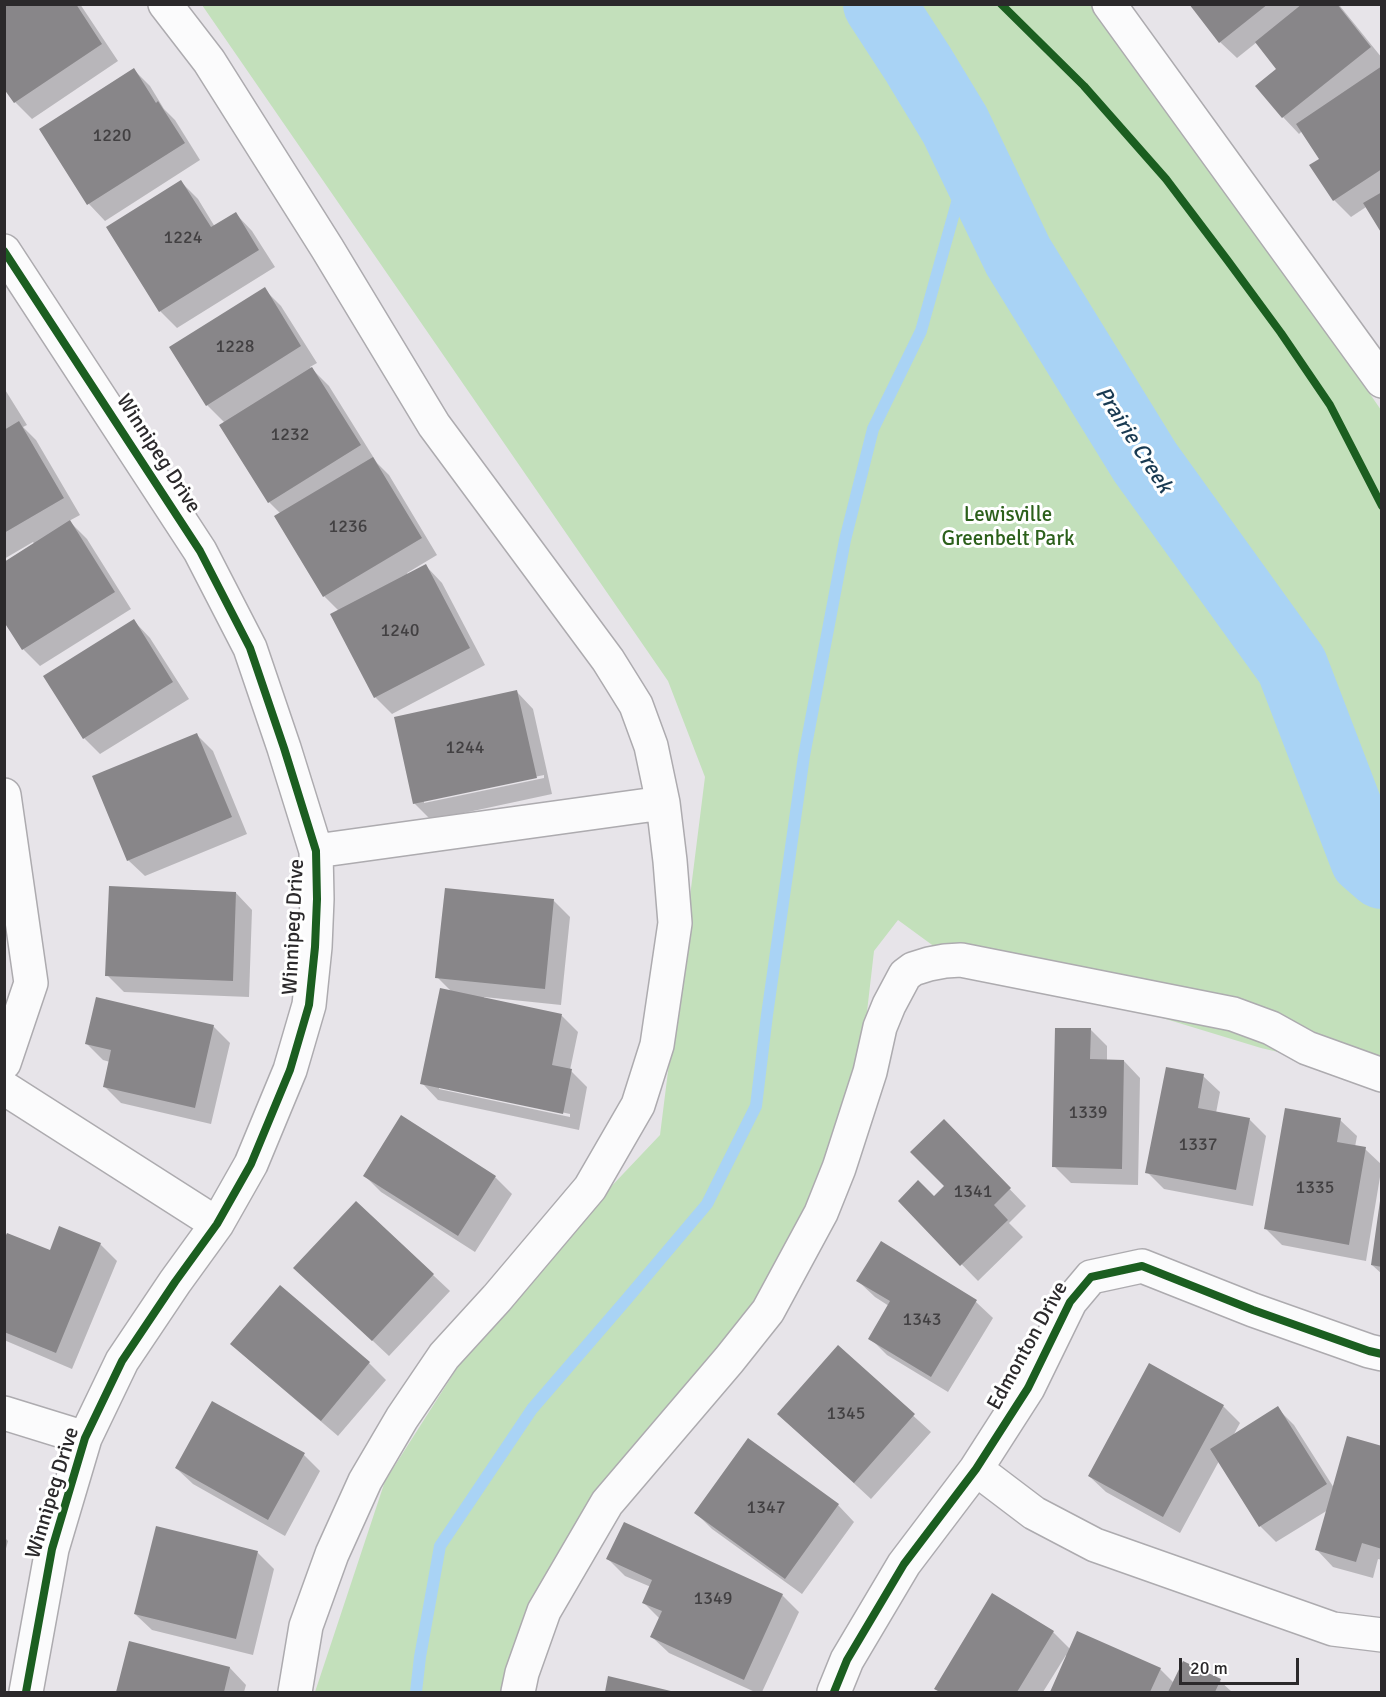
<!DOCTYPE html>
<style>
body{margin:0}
#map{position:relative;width:1386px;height:1697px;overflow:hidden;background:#e7e4e9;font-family:Signika,sans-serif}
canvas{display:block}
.frame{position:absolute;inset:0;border:6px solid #2b292b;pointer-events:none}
.scale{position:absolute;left:1179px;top:1658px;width:120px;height:27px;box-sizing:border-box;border:3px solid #2b292b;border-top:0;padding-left:8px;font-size:18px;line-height:21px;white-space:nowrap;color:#2b292b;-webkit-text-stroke:4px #fff;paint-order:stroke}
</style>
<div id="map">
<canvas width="1386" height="1697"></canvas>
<div class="frame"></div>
<div class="scale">20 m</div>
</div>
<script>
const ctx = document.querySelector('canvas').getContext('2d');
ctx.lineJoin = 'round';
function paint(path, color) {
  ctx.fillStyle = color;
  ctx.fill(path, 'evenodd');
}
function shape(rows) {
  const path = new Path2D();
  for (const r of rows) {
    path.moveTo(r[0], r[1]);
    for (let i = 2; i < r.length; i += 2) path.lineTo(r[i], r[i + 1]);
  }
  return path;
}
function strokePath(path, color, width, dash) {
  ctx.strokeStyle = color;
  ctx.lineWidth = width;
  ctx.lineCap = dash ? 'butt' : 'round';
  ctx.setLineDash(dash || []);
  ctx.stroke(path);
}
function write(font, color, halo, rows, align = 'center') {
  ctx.font = font + ' Signika,sans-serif';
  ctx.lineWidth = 6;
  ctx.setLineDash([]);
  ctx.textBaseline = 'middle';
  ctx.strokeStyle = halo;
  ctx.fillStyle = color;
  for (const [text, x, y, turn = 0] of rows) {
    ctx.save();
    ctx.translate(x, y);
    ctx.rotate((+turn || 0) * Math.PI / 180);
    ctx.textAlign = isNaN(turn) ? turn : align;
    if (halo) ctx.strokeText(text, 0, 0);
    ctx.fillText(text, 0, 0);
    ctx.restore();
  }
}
paint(shape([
 [202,5,1092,5,1261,235,1381,410,1381,1076,1261,1048,939,950,898,920,874,951,852,1142,788,1276,556,1562,507,1692,315,1692,385,1481,494,1310,660,1135,705,777,668,681]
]), '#c3e0bb');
paint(shape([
 [4,4,80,4,118,61,32,119,15,102,4,86],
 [1191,4,1339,4,1340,6,1382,58,1382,231,1366,207,1351,217,1334,200,1311,166,1321,159,1302,131,1299,134,1283,117,1278,69,1257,42,1237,58,1220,42],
 [134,70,150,86,164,109,175,120,200,160,105,221,89,204,41,129],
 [181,182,198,199,215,227,236,214,252,231,275,267,177,328,160,311],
 [264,289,281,306,317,363,310,367,329,386,377,463,389,475,437,555,407,573,408,575,426,566,442,583,485,665,392,714,375,697,339,611,324,596,276,517,281,514,269,502,225,423,207,405],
 [4,388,27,425,23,427,36,440,80,515,69,521,87,539,131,609,40,666,23,649,35,545,33,542,4,559],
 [134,621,150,638,189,699,100,754,84,738],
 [517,692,533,709,552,794,431,820,414,803],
 [544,775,544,778,424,803,424,800],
 [196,734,213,751,247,834,145,876,128,860],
 [236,893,252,910,249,997,124,992,107,975],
 [554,901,570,917,561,1005,484,997,484,999,562,1016,578,1032,570,1070,587,1087,579,1130,438,1100,422,1083,452,992,437,977],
 [439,1086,570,1114,570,1117,439,1089],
 [213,1026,230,1043,211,1124,121,1103,104,1086,110,1062,103,1060,87,1044],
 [1091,1030,1107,1046,1107,1061,1124,1061,1140,1078,1138,1185,1071,1183,1054,1166],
 [1203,1076,1220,1092,1216,1113,1249,1119,1266,1136,1253,1206,1164,1189,1147,1172],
 [1340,1120,1357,1136,1355,1147,1365,1149,1382,1165,1366,1261,1282,1245,1266,1229],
 [960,1138,1026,1206,1009,1223,1023,1237,978,1281,900,1201,934,1198,947,1186],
 [365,1176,495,1177,512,1194,475,1252,381,1192],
 [1382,1202,1382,1274,1372,1265],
 [4,1243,51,1252,100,1244,117,1261,72,1369,4,1340],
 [881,1244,976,1302,993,1318,948,1392,887,1355,870,1338,889,1306,875,1297,858,1281],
 [433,1275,450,1291,389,1356,312,1284],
 [280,1287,369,1363,386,1380,338,1436,249,1360,232,1344],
 [838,1347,931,1432,871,1499,779,1414],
 [1149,1365,1223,1406,1240,1423,1233,1436,1277,1408,1294,1425,1334,1488,1382,1447,1382,1560,1378,1559,1373,1578,1333,1567,1317,1550,1328,1510,1276,1542,1260,1526,1219,1461,1180,1533,1106,1492,1089,1476],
 [304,1455,320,1471,285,1536,193,1484,176,1468],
 [838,1505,854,1522,802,1594,712,1529,696,1513],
 [4,1537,8,1541,4,1556],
 [257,1552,274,1569,253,1655,152,1630,135,1614],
 [608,1559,782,1595,799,1612,762,1692,755,1692,669,1653,652,1637,660,1619,644,1603,651,1587,625,1576],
 [1053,1632,1070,1649,1160,1669,1174,1683,1220,1681,1232,1692,1051,1692,1067,1656,1066,1655,1043,1692,940,1692,936,1689],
 [130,1643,230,1668,246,1685,244,1692,118,1692],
 [609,1678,673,1692,606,1692]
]), '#0003');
strokePath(shape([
 [416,1692,420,1657,440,1546,532,1409,626,1300,707,1204,756,1106,767,1015,804,756,845,540,873,429,921,331,970,156]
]), '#a9d3f5', 12);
strokePath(shape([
 [879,4,918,64,955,125,1018,256,1145,462,1292,666,1366,859,1382,873]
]), '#a9d3f5', 72);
paint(shape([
 [4,4,76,4,102,44,14,103,4,89],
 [1189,4,1268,4,1219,43],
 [1302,4,1337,4,1371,47,1282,118,1255,86,1276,69,1255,42],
 [1382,66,1382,169,1333,201,1309,165,1319,159,1296,124],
 [134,68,156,103,158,101,185,143,87,205,39,129],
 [181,180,211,227,236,212,259,250,159,312,106,227],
 [1382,192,1382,234,1363,203],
 [265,287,301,346,206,406,169,347],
 [312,367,361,445,268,503,219,425],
 [19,421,64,498,4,533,4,430],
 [373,457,422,538,323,597,274,516],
 [70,520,115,592,22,650,4,622,4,562],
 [426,564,470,648,374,698,330,614],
 [134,619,173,682,83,739,43,676],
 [517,690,537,778,413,804,394,717],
 [197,733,232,817,127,861,92,776],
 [109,886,236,892,233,981,105,976],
 [445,888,554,899,545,989,435,978],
 [440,988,562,1014,552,1065,572,1069,563,1114,420,1084],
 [96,997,214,1025,195,1108,103,1087,111,1050,85,1044],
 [1055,1028,1091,1028,1090,1059,1124,1060,1122,1169,1052,1167],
 [1166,1067,1204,1074,1198,1108,1250,1118,1236,1190,1145,1173],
 [1285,1108,1341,1118,1337,1142,1366,1147,1349,1245,1264,1229],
 [401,1115,496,1176,458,1236,363,1176],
 [944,1119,1011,1188,994,1205,1008,1220,960,1266,898,1201,918,1180,934,1196,944,1186,910,1152],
 [356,1201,434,1274,372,1341,293,1268],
 [1380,1201,1382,1201,1382,1267,1371,1265],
 [59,1226,101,1243,56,1353,4,1332,4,1239,7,1233,50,1250],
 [881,1241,977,1300,931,1377,868,1339,890,1301,856,1281],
 [280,1285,370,1362,321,1421,230,1344],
 [838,1345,915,1414,854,1483,777,1414],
 [1149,1363,1224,1405,1163,1517,1088,1476],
 [212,1401,305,1453,268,1520,175,1468],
 [1278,1406,1327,1484,1259,1527,1210,1449],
 [1347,1436,1382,1446,1382,1549,1362,1543,1356,1562,1315,1550],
 [748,1438,839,1504,785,1579,694,1513],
 [624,1522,783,1594,744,1680,650,1637,662,1611,642,1603,652,1580,606,1559],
 [156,1526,258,1551,236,1639,134,1614],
 [992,1593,1054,1631,1017,1692,940,1692,934,1689],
 [1077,1631,1161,1668,1150,1692,1050,1692],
 [129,1641,230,1667,224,1692,116,1692],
 [1183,1661,1221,1679,1215,1692,1168,1692],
 [608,1676,675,1692,605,1692]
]), '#888689');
const minor = shape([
 [165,4,209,61,327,248,434,425,608,660,636,705,651,746,663,803,670,861,675,923,657,1045,638,1105,590,1188,497,1298,444,1356,402,1418,365,1481,332,1554,306,1626,295,1692],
 [1109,4,1382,381],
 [4,251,200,551,250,648,284,748,316,851,317,899,315,947,309,1005,290,1070,251,1164,217,1224,175,1282,122,1361,85,1438,52,1549,26,1692],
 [4,795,31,983,4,1063],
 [316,851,663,803],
 [4,1088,217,1224],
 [4,1413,85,1438],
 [976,1469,1034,1513,1095,1545,1333,1629,1382,1635],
 [518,1692,522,1673,544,1611,607,1503,729,1360,768,1311,821,1213,839,1168,870,1072,880,1027,889,1005,905,975,913,969,929,964,945,961,961,960,1233,1014,1271,1028,1307,1048,1382,1075],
 [834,1692,847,1660,904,1564,976,1469,1028,1388,1070,1302,1091,1277,1142,1266,1253,1310,1369,1351,1382,1354]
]);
strokePath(minor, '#adabaf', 36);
strokePath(shape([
 [1001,4,1084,86,1166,179,1228,261,1281,333,1330,405,1382,506]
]), '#c5c4c5', 4, [4.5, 3]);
strokePath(minor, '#fbfbfc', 33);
strokePath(shape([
 [1001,4,1084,86,1166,179,1228,261,1281,333,1330,405,1382,506],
 [4,251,200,551,250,648,284,748,316,851,317,899,315,947,309,1005,290,1070,251,1164,217,1224,175,1282,122,1361,85,1438,52,1549,26,1692],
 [834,1692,847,1660,904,1564,976,1469,1028,1388,1070,1302,1091,1277,1142,1266,1253,1310,1369,1351,1382,1354]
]), '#1b5e20', 8);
write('18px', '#424042', null, [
 ["1220",112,136],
 ["1224",183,238],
 ["1228",235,347],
 ["1232",290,435],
 ["1236",348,527],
 ["1240",400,631],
 ["1244",465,748],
 ["1339",1088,1113],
 ["1337",1198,1145],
 ["1335",1315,1188],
 ["1341",973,1192],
 ["1343",922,1320],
 ["1345",846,1414],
 ["1347",766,1508],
 ["1349",713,1599]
]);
write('21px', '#2b292b', '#fff', [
 ["Winnipeg Drive",158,454,57],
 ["Winnipeg Drive",294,927,-87],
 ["Edmonton Drive",1028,1346,-61],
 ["Winnipeg Drive",53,1493,-73]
]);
write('21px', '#2c601b', '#fff', [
 ["Lewisville",1008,515],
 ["Greenbelt Park",1008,539]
]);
write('italic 22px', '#193a52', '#fff', [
 ["Prairie Creek",1133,440,57]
]);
</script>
